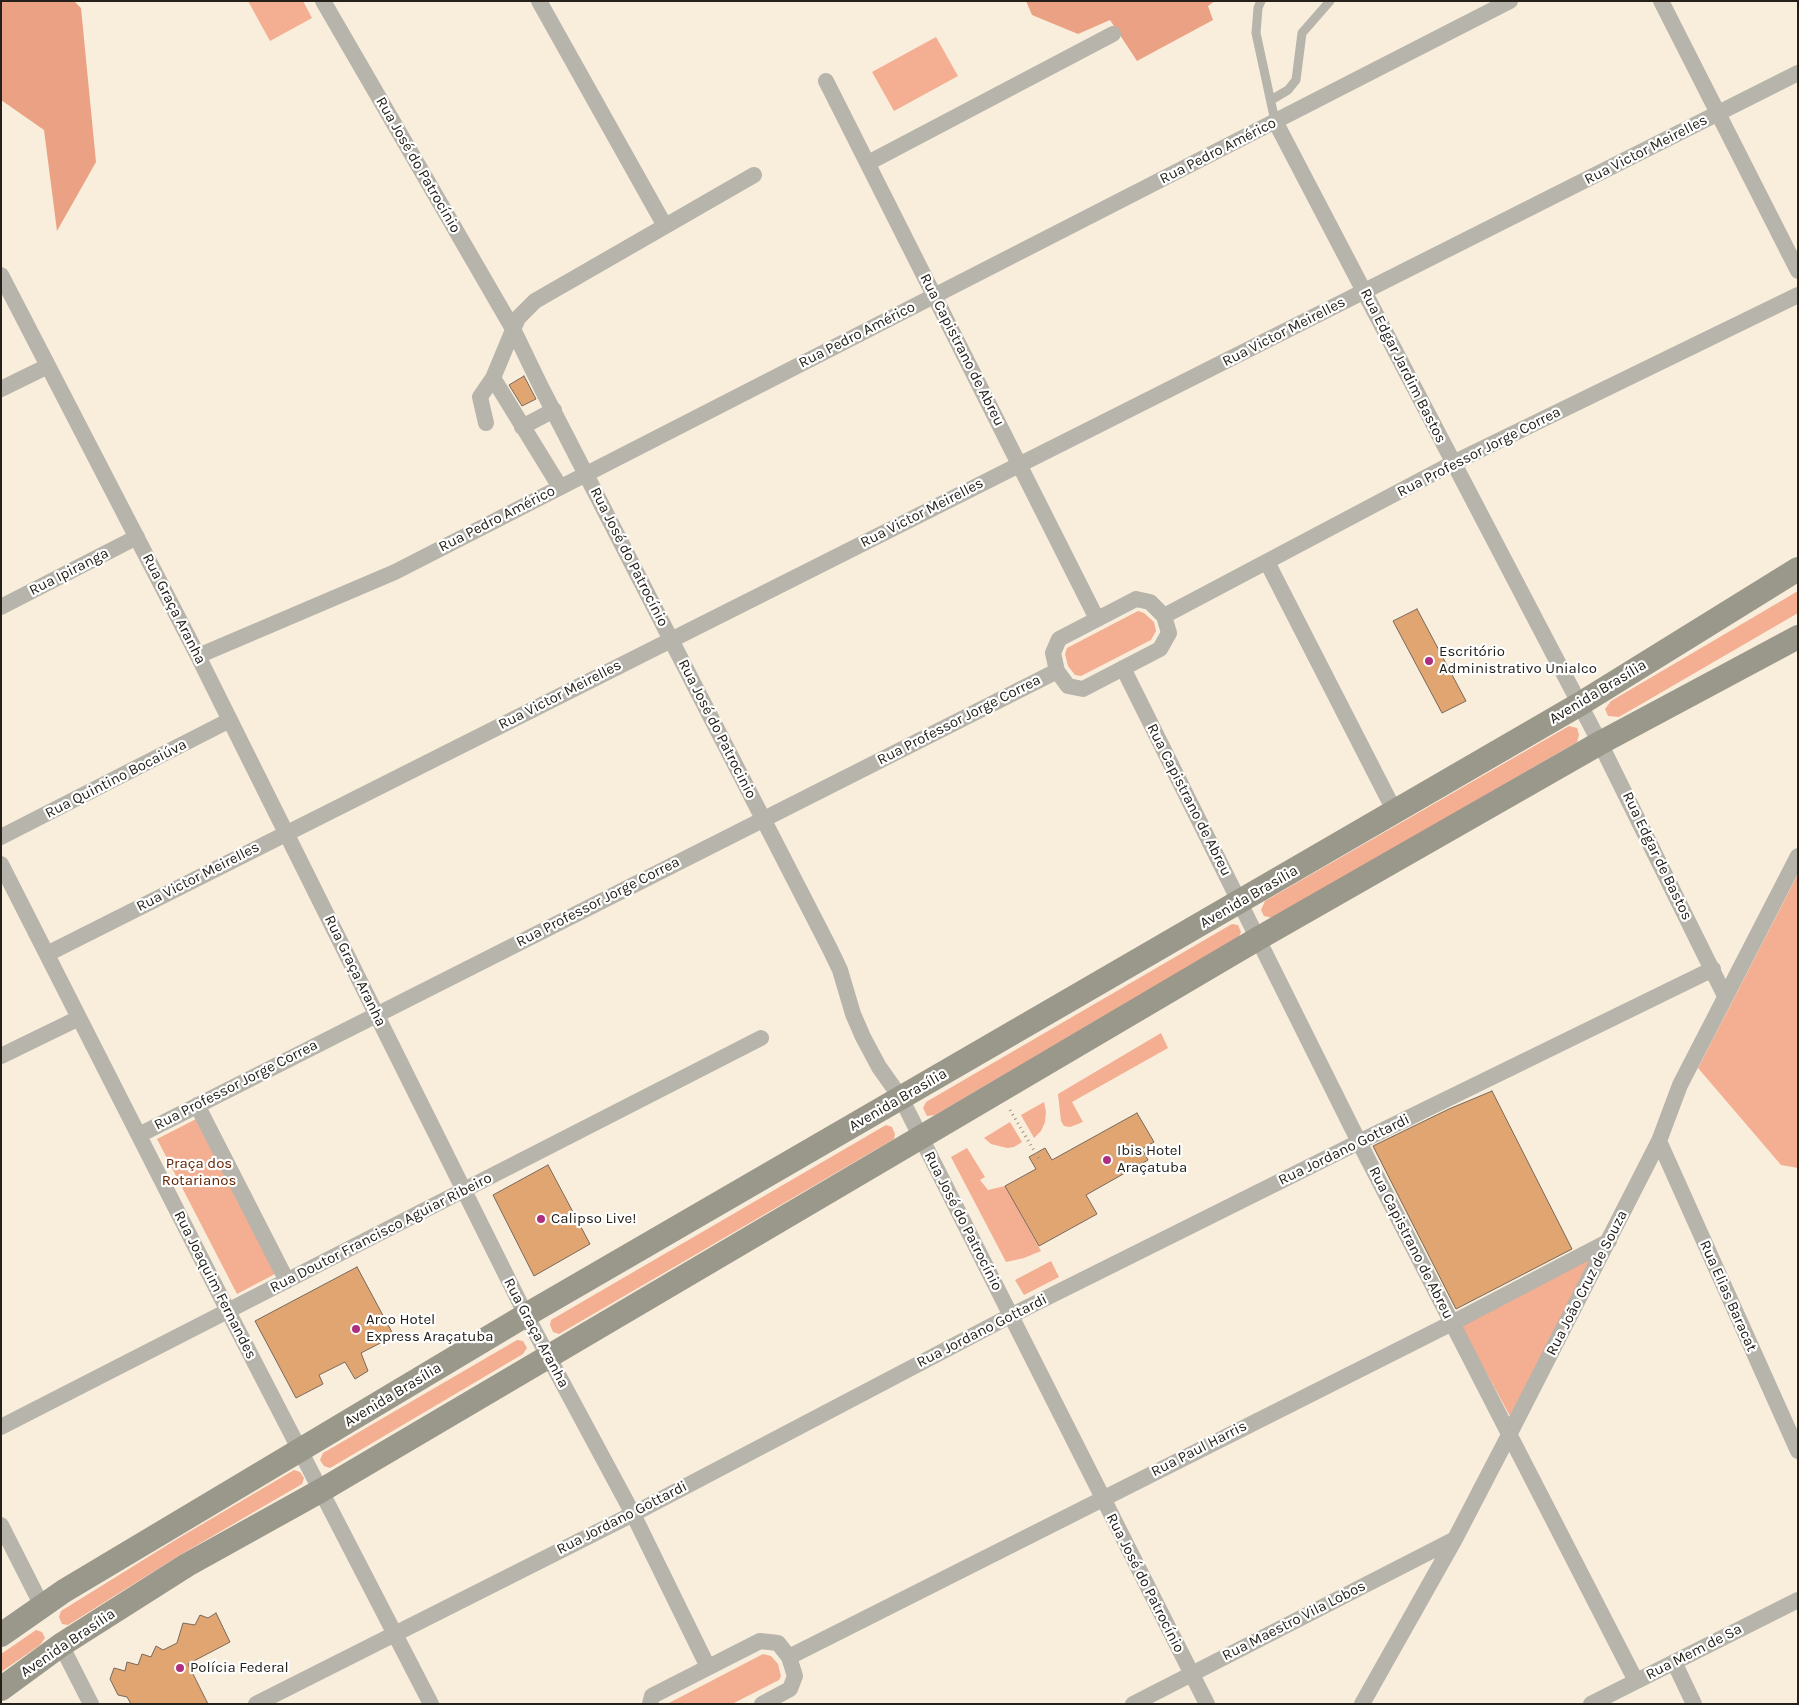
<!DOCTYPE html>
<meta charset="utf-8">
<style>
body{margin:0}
#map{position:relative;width:1799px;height:1705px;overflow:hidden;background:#f9eedb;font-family:Karla,sans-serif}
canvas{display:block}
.frame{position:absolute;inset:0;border:2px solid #25211a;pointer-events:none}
</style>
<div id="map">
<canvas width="1799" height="1705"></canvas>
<div class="frame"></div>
</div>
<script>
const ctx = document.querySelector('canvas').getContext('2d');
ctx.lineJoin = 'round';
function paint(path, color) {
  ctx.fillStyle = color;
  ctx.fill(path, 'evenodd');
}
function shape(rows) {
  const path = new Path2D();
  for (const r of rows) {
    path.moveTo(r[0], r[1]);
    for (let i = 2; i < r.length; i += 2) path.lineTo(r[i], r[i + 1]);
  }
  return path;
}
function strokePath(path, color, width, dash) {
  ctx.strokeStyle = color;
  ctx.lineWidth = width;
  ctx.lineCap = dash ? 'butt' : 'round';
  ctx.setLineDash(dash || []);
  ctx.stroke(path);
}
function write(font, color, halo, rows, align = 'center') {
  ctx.font = font + ' Karla,sans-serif';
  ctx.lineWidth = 4.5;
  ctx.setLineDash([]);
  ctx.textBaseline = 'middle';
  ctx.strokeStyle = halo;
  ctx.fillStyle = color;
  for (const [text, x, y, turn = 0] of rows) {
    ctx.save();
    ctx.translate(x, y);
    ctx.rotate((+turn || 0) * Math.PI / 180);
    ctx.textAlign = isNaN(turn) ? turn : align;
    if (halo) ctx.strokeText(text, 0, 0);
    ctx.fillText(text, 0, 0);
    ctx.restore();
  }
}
paint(shape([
 [248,1,303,1,312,18,270,41],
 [936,37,958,76,894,111,872,72],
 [1798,591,1798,613,1619,717,1608,716,1605,709,1611,701],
 [1138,611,1144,613,1154,622,1156,631,1151,640,1081,676,1075,675,1068,666,1065,654,1067,648],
 [1569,726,1577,728,1579,735,1577,742,1273,918,1264,916,1261,910,1265,901],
 [1798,874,1798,1168,1781,1165,1698,1068],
 [1232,924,1238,925,1241,932,1239,937,935,1115,927,1116,923,1108,926,1102],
 [1161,1033,1168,1048,1072,1102,1083,1122,1070,1127,1064,1126,1061,1121,1058,1094],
 [1044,1102,1046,1112,1045,1122,1041,1131,1034,1138,1021,1115],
 [196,1119,275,1274,237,1294,157,1139],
 [1010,1122,1022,1142,1014,1147,1007,1148,991,1144,984,1138],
 [886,1125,892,1127,895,1134,894,1139,559,1334,553,1332,550,1325,551,1320],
 [967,1148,985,1177,980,1180,988,1190,1005,1186,1041,1251,1024,1258,1006,1262,951,1157],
 [1603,1247,1510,1416,1458,1321],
 [1051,1261,1059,1277,1024,1295,1015,1280],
 [517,1340,523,1341,527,1348,523,1354,330,1468,324,1466,320,1460,323,1453],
 [294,1470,300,1472,304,1478,302,1484,180,1555,68,1625,62,1624,59,1617,61,1611,177,1539],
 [36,1630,42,1632,45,1638,40,1645,1,1672,1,1654],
 [763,1654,771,1656,778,1664,781,1676,779,1680,732,1704,667,1704]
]), '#f4ae92');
paint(shape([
 [1,1,74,1,81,8,96,162,57,231,44,130,1,100],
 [1026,1,1215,1,1208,6,1213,20,1137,61,1110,20,1078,34,1032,15]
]), '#eba284');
const building = shape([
 [524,376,536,399,522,406,509,385,524,376],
 [1417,609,1466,701,1442,713,1393,621,1417,609],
 [1492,1091,1572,1249,1456,1309,1373,1146,1449,1109,1492,1091],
 [1137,1113,1154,1142,1142,1149,1148,1160,1086,1195,1097,1214,1039,1246,1005,1186,1036,1169,1029,1157,1045,1148,1052,1160,1137,1113],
 [548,1165,590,1244,534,1276,493,1195,548,1165],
 [357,1267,394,1336,361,1353,368,1371,355,1379,345,1362,319,1375,323,1384,296,1398,255,1321,357,1267],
 [216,1613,230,1642,188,1664,208,1704,131,1704,127,1697,118,1695,110,1679,114,1668,125,1671,127,1662,138,1665,142,1654,151,1657,156,1646,163,1650,177,1643,183,1623,195,1625,200,1615,208,1618,216,1613]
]);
paint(building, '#e0a571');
strokePath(building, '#78685c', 1);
strokePath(shape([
 [1010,1110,1039,1159]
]), '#9c9486', 3, [1, 4]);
strokePath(shape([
 [1261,1,1258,8,1256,33,1275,121],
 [1271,100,1288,90,1296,80,1302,33,1330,1]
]), '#b6b4ab', 9);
strokePath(shape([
 [323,1,513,329,541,387,830,949,840,970,853,1014,863,1037,879,1067,901,1098,1207,1704],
 [539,1,665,226],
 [1661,1,1798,271],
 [826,81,1097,619],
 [1275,121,1600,743,1725,996],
 [868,163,1113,34],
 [1,275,198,656,526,1315,633,1514,708,1667],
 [493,378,560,487],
 [1,389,48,366],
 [486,423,480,397,493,378,518,318,535,301,754,175],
 [522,427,554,410],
 [1267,562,1395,812],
 [1136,599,1150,602,1164,616,1169,633,1160,649,1083,689,1068,686,1057,671,1053,653,1059,639,1136,599],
 [1,607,137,537],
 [1164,616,1453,463,1798,295],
 [198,656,395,572,1510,1],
 [1123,668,1359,1142,1636,1681],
 [1,837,230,720],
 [1,864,228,1311,431,1704],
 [47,954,1798,73],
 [1,1056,79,1018],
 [197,1105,287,1281],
 [139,1135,1057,671],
 [1659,1141,1798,1451],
 [1,1427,761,1038],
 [1,1525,42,1606],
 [61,1645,91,1704],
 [789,1657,1452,1323,1609,1241],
 [1674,1662,1694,1704],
 [256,1704,633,1514,1010,1316,1359,1142,1713,969],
 [650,1704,652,1696,760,1641,778,1643,789,1657,795,1676,790,1689,762,1704],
 [1133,1704,1455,1539],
 [1362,1704,1455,1539,1510,1433,1659,1141,1680,1085,1798,856],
 [1591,1704,1798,1600]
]), '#b6b4ab', 16);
strokePath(shape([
 [1,1635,64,1591,526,1315,1580,704,1798,569],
 [1,1689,61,1645,187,1565,322,1490,1259,938,1600,743,1798,637]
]), '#9a978b', 24);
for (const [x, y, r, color] of [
 [1429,661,5,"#ad2f7f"],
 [1107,1160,5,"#ad2f7f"],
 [541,1219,5,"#ad2f7f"],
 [356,1329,5,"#ad2f7f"],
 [180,1668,5,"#ad2f7f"]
]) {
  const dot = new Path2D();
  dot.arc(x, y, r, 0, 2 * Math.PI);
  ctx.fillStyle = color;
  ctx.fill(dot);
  strokePath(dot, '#fff', 2);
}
write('15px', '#25211a', '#fff', [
 ["Rua Victor Meirelles",1646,150,-27],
 ["Rua Pedro Américo",1218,151,-27],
 ["Rua José do Patrocínio",418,165,60],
 ["Rua Victor Meirelles",1284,332,-27],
 ["Rua Pedro Américo",857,335,-27],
 ["Rua Capistrano de Abreu",962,350,63],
 ["Rua Edgar Jardim Bastos",1403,366,63],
 ["Rua Professor Jorge Correa",1479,452,-27],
 ["Rua Victor Meirelles",922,513,-27],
 ["Rua Pedro Américo",497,519,-27],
 ["Rua José do Patrocínio",629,557,63],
 ["Rua Ipiranga",69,572,-27],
 ["Rua Graça Aranha",174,609,63],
 ["Avenida Brasília",1598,692,-31],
 ["Rua Victor Meirelles",560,695,-27],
 ["Rua Professor Jorge Correa",959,720,-27],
 ["Rua José do Patrocinio",717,729,63],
 ["Rua Quintino Bocaiúva",116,779,-27],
 ["Rua Capistrano de Abreu",1189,800,63],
 ["Rua Edgar de Bastos",1657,856,64],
 ["Rua Victor Meirelles",198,877,-27],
 ["Avenida Brasília",1249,897,-30],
 ["Rua Professor Jorge Correa",598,902,-27],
 ["Rua Graça Aranha",355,971,64],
 ["Rua Professor Jorge Correa",236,1085,-27],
 ["Avenida Brasília",898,1100,-30],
 ["Rua Jordano Gottardi",1344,1150,-26],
 ["Rua José do Patrocínio",963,1221,63],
 ["Rua Doutor Francisco Aguiar Ribeiro",381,1233,-27],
 ["Rua Capistrano de Abreu",1411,1243,63],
 ["Rua João Cruz de Souza",1587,1283,-63],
 ["Rua Joaquim Fernandes",215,1285,63],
 ["Rua Elias Baracat",1728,1296,66],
 ["Rua Jordano Gottardi",982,1331,-27],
 ["Rua Graça Aranha",536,1333,62],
 ["Avenida Brasília",393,1395,-31],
 ["Rua Paul Harris",1199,1449,-27],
 ["Rua Jordano Gottardi",622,1518,-27],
 ["Rua José do Patrocínio",1145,1583,63],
 ["Rua Maestro Vila Lobos",1294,1621,-27],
 ["Avenida Brasília",68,1643,-34],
 ["Rua Mem de Sa",1694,1652,-27]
]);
write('15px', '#25211a', '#fff', [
 ["Escritório",1439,652],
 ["Administrativo Unialco",1439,669],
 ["Ibis Hotel",1117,1151],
 ["Araçatuba",1117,1168],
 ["Calipso Live!",551,1219],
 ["Arco Hotel",366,1320],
 ["Express Araçatuba",366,1337],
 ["Polícia Federal",190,1668]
], 'left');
write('15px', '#642303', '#fff', [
 ["Praça dos",199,1164],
 ["Rotarianos",199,1181]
]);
</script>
